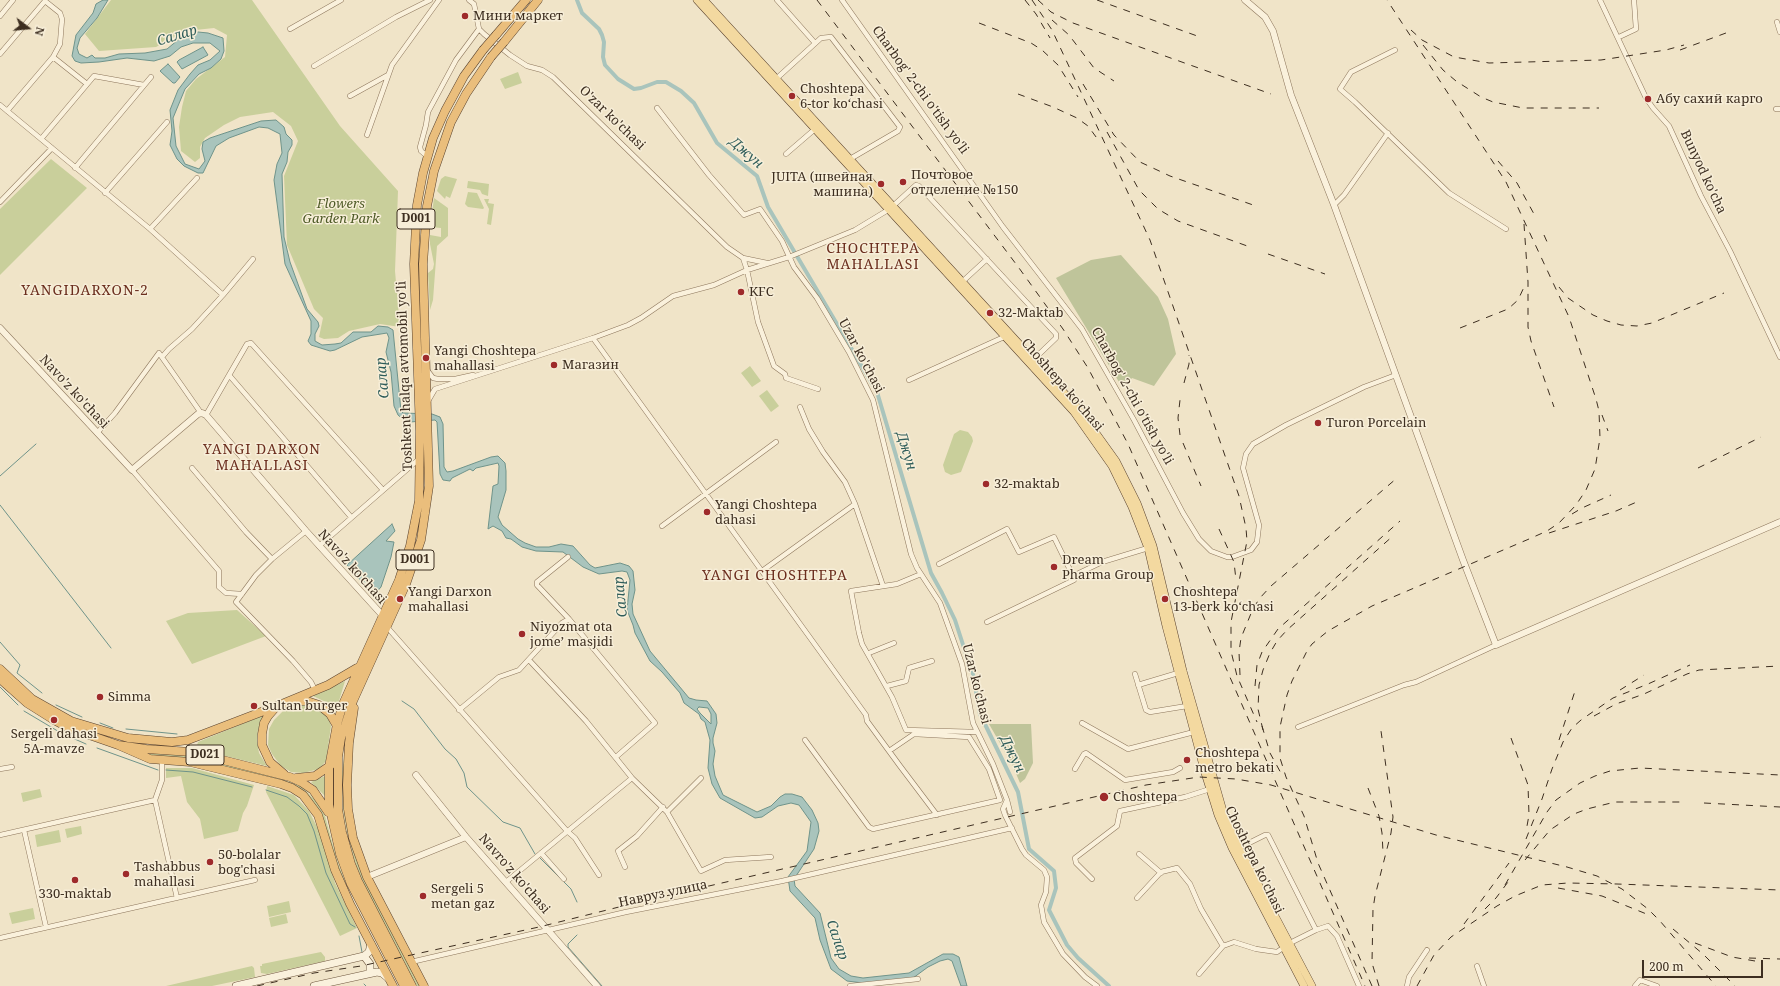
<!DOCTYPE html>
<meta charset="utf-8">
<style>
body{margin:0}
#map{position:relative;width:1780px;height:986px;overflow:hidden;background:#f0e4c8;font-family:"Noto Serif",serif}
canvas{display:block}
.north{position:absolute;left:8px;top:8px;width:40px;height:40px;-webkit-text-stroke:3px #f7eed8;paint-order:stroke;rotate:106deg;font-size:11px;font-weight:700;line-height:16px;text-align:center;color:#3d2e20}
.north::after{content:'';display:block;margin:auto;width:14px;height:18px;background:#3d2e20;clip-path:polygon(50% 0,100% 100%,50% 72%,0 100%)}
.scale{position:absolute;left:1642px;top:960px;width:121px;height:18px;box-sizing:border-box;border:2px solid #3d2e20;border-top:0;padding-left:5px;font-size:12px;line-height:14px;white-space:nowrap;color:#3d2e20;-webkit-text-stroke:3px #f7eed8;paint-order:stroke}
</style>
<div id="map">
<canvas width="1780" height="986"></canvas>
<div class="north">N</div>
<div class="scale">200 m</div>
</div>
<script>
const ctx = document.querySelector('canvas').getContext('2d');
ctx.lineJoin = 'round';
function paint(path, color) {
  ctx.fillStyle = color;
  ctx.fill(path, 'evenodd');
}
function shape(rows) {
  const path = new Path2D();
  for (const r of rows) {
    path.moveTo(r[0], r[1]);
    for (let i = 2; i < r.length; i += 2) path.lineTo(r[i], r[i + 1]);
  }
  return path;
}
function strokePath(path, color, width, dash) {
  ctx.strokeStyle = color;
  ctx.lineWidth = width;
  ctx.lineCap = dash ? 'butt' : 'round';
  ctx.setLineDash(dash || []);
  ctx.stroke(path);
}
function write(font, color, halo, rows, align = 'center') {
  ctx.font = font + ' "Noto Serif",serif';
  ctx.lineWidth = 3;
  ctx.setLineDash([]);
  ctx.textBaseline = 'middle';
  ctx.strokeStyle = halo;
  ctx.fillStyle = color;
  for (const [text, x, y, turn = 0] of rows) {
    ctx.save();
    ctx.translate(x, y);
    ctx.rotate((+turn || 0) * Math.PI / 180);
    ctx.textAlign = isNaN(turn) ? turn : align;
    if (halo) ctx.strokeText(text, 0, 0);
    ctx.fillText(text, 0, 0);
    ctx.restore();
  }
}
paint(shape([
 [111,0,252,0,340,126,398,191,395,271,400,327,380,324,349,331,338,338,324,339,319,337,323,318,314,309,287,245,284,176,298,141,291,126,273,112,240,117,224,125,205,138,200,147,200,158,195,162,181,151,179,127,182,107,186,91,196,79,225,57,227,35,214,28,186,31,156,47,99,51,85,34],
 [518,72,522,83,505,89,500,79],
 [51,159,87,188,0,275,0,209],
 [445,176,457,179,450,198,446,196,445,199,437,191,441,179],
 [468,181,489,184,488,196,482,194,480,190,467,188],
 [468,192,477,193,484,208,483,209,468,207,465,204],
 [434,198,448,208,448,236,437,246,433,300,430,310,428,273,433,269,434,264,430,244,430,235,441,237,441,228,430,227],
 [484,199,489,199,488,203,494,204,491,225,487,224,489,209],
 [750,366,761,381,752,387,741,373],
 [767,390,779,406,771,412,759,396],
 [960,430,968,432,972,437,973,441,961,472,951,475,945,472,943,465,954,434],
 [237,610,266,636,192,664,166,621,188,613],
 [345,681,336,711,328,703,313,696],
 [298,705,309,706,320,710,328,717,331,726,326,761,319,769,303,773,291,772,281,766,272,754,268,745,269,729,274,720,286,708],
 [264,715,258,730,257,740,259,753,267,766,196,749,198,742],
 [345,751,349,831,421,986,417,986,365,886,356,865,347,832,343,809,342,774],
 [140,753,192,756,280,778,302,787,315,800,325,816,337,860,348,889,304,792],
 [166,768,192,768,254,785,247,806,243,813,238,831,204,839,200,819,187,802,181,776,166,778],
 [325,776,325,796,311,782],
 [267,786,294,795,309,811,319,831,335,883,357,928,340,936,266,792],
 [40,789,42,797,23,802,21,793],
 [81,826,82,834,67,838,65,829],
 [59,830,61,842,37,847,35,835],
 [289,901,291,912,269,917,267,906],
 [33,908,35,919,12,924,9,913],
 [286,914,288,923,271,927,269,918],
 [321,952,325,957,325,961,267,974,261,973,260,966,262,966,262,964],
 [252,966,254,968,255,977,212,986,166,986]
]), '#c9cf9b');
paint(shape([
 [1121,255,1158,297,1168,319,1176,354,1154,386,1132,378,1126,386,1122,387,1056,278,1091,260],
 [989,724,1031,724,1033,763,1025,779,1020,783,1012,764]
]), '#bfc49a');
const water = shape([
 [103,0,108,0,97,18,80,38,77,48,79,54,87,58,92,55,95,58,105,58,119,54,145,53,167,49,184,35,198,32,208,33,223,38,224,51,221,59,211,68,199,74,185,89,173,118,176,146,185,164,199,169,205,161,202,149,203,142,210,138,261,121,276,120,284,127,286,134,292,140,292,145,288,152,287,162,282,174,284,237,290,262,307,309,318,322,319,326,315,334,315,341,322,345,335,344,341,343,353,332,371,332,378,326,388,327,393,330,401,411,403,413,432,414,440,417,443,424,444,467,447,472,453,471,491,457,498,456,505,463,506,471,506,490,498,517,502,525,518,539,525,543,536,547,549,547,561,544,573,546,590,565,595,568,620,563,629,566,633,571,635,590,632,604,633,614,650,651,689,698,696,700,707,701,716,714,717,723,713,738,713,743,715,751,713,764,715,776,723,795,757,812,771,806,780,797,785,794,792,794,802,797,812,810,818,823,819,831,814,849,794,879,795,886,820,913,831,958,839,969,851,976,863,978,909,973,943,954,953,954,959,957,967,986,961,986,952,961,948,959,940,961,928,967,913,978,863,983,847,981,831,969,820,940,815,918,790,891,788,877,807,851,811,822,799,805,791,803,778,806,762,817,755,818,720,798,712,784,708,768,710,740,705,722,701,719,699,714,684,703,680,693,662,672,650,661,635,633,633,625,627,610,630,580,627,572,622,571,599,574,583,567,563,552,536,551,522,547,511,539,506,538,502,531,493,526,488,529,493,486,498,484,499,466,498,463,476,468,473,471,470,469,452,478,450,481,443,480,440,474,437,422,435,420,410,422,405,421,398,415,394,406,391,372,386,352,389,338,387,333,362,337,335,350,330,351,311,345,308,341,311,334,311,321,285,264,282,241,274,180,277,164,282,153,280,134,268,128,259,127,229,138,216,146,203,173,198,173,184,166,177,159,170,145,172,131,170,110,178,90,190,74,198,65,210,60,220,51,210,43,193,43,181,47,170,56,154,61,127,58,99,62,81,63,75,61,72,56,76,35,93,13,96,4,103,0],
 [699,707,708,708,711,714,711,724,700,713,697,709,699,707],
 [203,47,208,55,182,69,177,62,179,60,203,47],
 [168,64,180,77,175,83,173,83,160,71,168,64],
 [392,524,395,531,386,541,394,542,391,557,381,587,374,595,347,565,392,524]
]);
paint(water, '#a9c4bc');
strokePath(water, '#6f938a', 1);
strokePath(shape([
 [0,476,36,444],
 [0,505,111,648],
 [0,642,20,665,17,673,42,693],
 [0,687,18,705],
 [402,701,414,709,445,749,456,759,464,773,467,787,503,822,520,828,535,854],
 [56,705,82,717],
 [24,711,61,733,86,744],
 [100,723,113,728],
 [126,729,177,734],
 [97,748,158,770],
 [166,770,193,772,252,787],
 [266,790,287,797,299,806,307,814,314,831,326,873,350,924,355,927],
 [540,858,571,889,577,902],
 [577,935,568,944,568,947,602,986],
 [359,936,362,952],
 [364,984,366,986]
]), '#6f938a', 1);
strokePath(shape([
 [577,0,582,13,599,29,602,35,604,42,603,57,605,65,618,79,634,89,641,88,657,82,666,82,681,91,694,103,717,143,757,176,768,207,877,392,931,573,942,593,955,620,966,654,971,663,980,714,1018,792,1029,849,1054,871,1056,888,1049,910,1067,945,1078,958,1109,986]
]), '#a9c4bc', 4);
const minor = shape([
 [469,0,474,4,479,29,484,34,510,55,527,66,542,70,553,77,727,247,743,258,767,263],
 [777,0,815,43],
 [842,0,1003,227,1082,329,1134,420,1183,513,1199,539,1211,551,1227,557,1232,557,1251,550,1257,542,1259,525,1243,468,1246,454,1253,444,1286,425,1364,387,1396,375],
 [1600,0,1646,98,1653,108,1669,126,1701,196,1730,251,1780,357],
 [0,16,13,0],
 [1777,22,1780,32],
 [290,29,341,0],
 [1619,37,1636,29,1634,0],
 [1395,50,1351,72,1340,89,1355,102,1449,193,1506,229],
 [0,54,45,1,60,13,62,19,60,44,53,57,7,111],
 [53,57,87,84],
 [314,66,396,17,430,0],
 [776,79,821,38,831,37,900,127,898,131,850,159],
 [350,96,388,75],
 [0,105,150,229,223,295],
 [657,108,709,175,744,215,760,209,782,241,794,267,817,298,849,352,873,400,911,554,917,568,940,603,962,664,973,723,993,764,1007,800,1010,812],
 [1776,109,1780,109],
 [367,135,392,65,439,0],
 [41,139,94,76,144,85],
 [786,154,815,129],
 [427,156,421,151,420,147,426,125,428,112,456,60,479,29],
 [75,168,151,77],
 [105,193,167,122],
 [0,202,52,148],
 [1334,205,1344,195,1388,133],
 [893,206,916,185,919,186,1056,334,1056,338,1033,360],
 [150,229,197,178],
 [743,258,747,270,789,257,855,230,888,210],
 [962,282,987,259],
 [593,338,866,715,867,721,900,766,937,815],
 [162,357,169,349,192,329,223,295,253,259],
 [427,370,433,378,438,379,455,379,473,375],
 [229,375,351,517],
 [909,380,1004,337],
 [428,401,435,389,593,338,628,325,641,318,673,296,714,285,747,270,758,322,774,366,785,374,786,378,818,389],
 [800,407,809,429,823,452,845,482,855,504],
 [206,415,247,344,251,343,383,490],
 [97,433,115,413,159,353,201,413],
 [192,468,246,532,272,559],
 [132,470,219,571,219,587,226,593,242,594],
 [662,526,776,442],
 [306,531,272,559,256,575,236,602,293,661,311,682,315,690],
 [319,546,419,459],
 [568,557,537,582,537,585,569,619,655,723,616,757],
 [939,564,1007,529,1019,552,1054,537,1073,576],
 [762,571,855,504,883,586],
 [921,574,897,584,851,591,859,633,862,644,892,697,906,730,976,732],
 [987,622,1074,580,1073,576,1102,562,1148,548],
 [387,627,567,831,575,838,599,875],
 [869,653,894,643],
 [529,660,586,721,632,778,667,812,701,871,725,860,771,857],
 [1135,674,1146,710,1150,712,1187,706],
 [1138,685,1178,673],
 [887,686,906,681,909,668,932,661],
 [459,710,499,677,519,670,552,634,562,623,569,619],
 [1082,723,1128,749,1194,732],
 [1298,727,1404,685,1416,682,1496,645],
 [805,740,869,827,873,829,1000,800,989,769,969,737,914,734,889,751],
 [162,761,162,780,155,800,177,898],
 [0,769,12,767],
 [1075,769,1084,754,1086,753,1125,780,1173,772,1180,768],
 [1007,800,1003,809,1005,815,1022,849,1026,855,1044,870,1047,877,1046,892,1041,905,1044,922,1063,954,1085,977,1097,986],
 [667,812,701,778],
 [24,830,46,927],
 [0,835,155,800],
 [1239,848,1265,835,1268,835,1316,930],
 [541,853,564,879],
 [1139,854,1161,873],
 [625,867,618,851,637,836,663,807],
 [1092,879,1076,863,1075,858,1117,826,1120,811,1185,797,1210,789],
 [506,882,632,778],
 [1137,898,1161,872,1177,868,1190,884,1201,909,1223,946],
 [0,938,255,880],
 [411,962,626,912,782,881,1012,828],
 [1477,966,1484,986],
 [1199,974,1223,946,1234,942,1256,949,1277,952,1290,943,1316,930,1328,926,1337,936,1359,986],
 [850,986,918,979],
 [1407,986,1409,977,1427,950],
 [1635,986,1640,980,1657,986]
]);
const tertiary = shape([
 [1245,0,1265,17,1273,31,1291,95,1334,205,1463,560,1496,645,1780,522],
 [0,328,132,470,198,414,202,413,206,415,306,531,383,616],
 [416,775,466,837,597,986],
 [367,877,466,837]
]);
const secondary = shape([
 [364,956,370,964,370,973],
 [236,986,364,956,369,952,371,944],
 [314,986,377,972,382,973,388,978]
]);
const primary = shape([
 [697,0,1074,412,1112,466,1132,507,1148,548,1166,626,1205,773,1218,815,1232,848,1304,986],
 [704,0,1078,408,1116,461,1137,503,1153,546,1183,671,1223,811,1239,848,1312,986]
]);
const trunk = shape([
 [496,35,526,0],
 [504,42,538,0],
 [0,669,32,699,71,721,128,738,172,742,188,740,282,704,328,685,357,668],
 [0,679,27,703,54,720,69,728,118,745,146,749,191,752,290,777,301,782,313,790,328,812],
 [294,701,307,701,319,705,330,714,337,726],
 [275,708,268,716,264,723,262,734,262,745,270,762,284,774],
 [354,708,349,743,347,785,348,809,353,838,367,877,424,986],
 [118,745,150,759,190,762,281,784,292,788,303,795,318,815,335,870,350,904,393,986],
 [296,778,315,776,331,765],
 [404,986,351,884,340,854,329,805,329,767,337,724,343,704,399,580,410,546,419,501,420,431,414,264,417,205,423,173,433,138,445,111,464,76,483,50],
 [412,986,358,881,351,864,342,832,338,809,338,757,341,738,353,701,406,584,421,540,429,486,423,264,427,206,434,171,451,122,466,94,491,57]
]);
strokePath(minor, '#8d765c', 5.5);
strokePath(tertiary, '#8d765c', 7);
strokePath(secondary, '#6f573f', 8);
strokePath(primary, '#5b4430', 8);
strokePath(trunk, '#5b4430', 9);
strokePath(minor, '#faf1dc', 4.5);
strokePath(tertiary, '#faf1dc', 6);
strokePath(secondary, '#faf1dc', 7);
strokePath(primary, '#f3d9a0', 7);
strokePath(trunk, '#eabe7c', 8);
strokePath(shape([
 [817,0,1019,268,1063,329,1088,368,1128,444,1365,986],
 [1025,0,1036,14,1050,38],
 [1032,0,1052,30,1150,240,1239,496,1246,528,1247,541,1231,622,1231,651,1237,676,1257,722],
 [1038,0,1051,12,1073,23,1271,94],
 [1097,0,1200,37],
 [1052,20,1069,35,1094,68,1114,81],
 [979,23,1031,43,1042,50,1058,65,1078,97],
 [1411,30,1422,40,1454,57,1489,63,1601,60,1666,50,1684,45],
 [1423,45,1443,70,1456,81,1481,97,1493,102,1523,108,1599,108],
 [1680,50,1726,33],
 [1083,84,1114,135,1140,162,1170,176,1256,206],
 [1018,94,1053,107,1077,118,1088,126,1099,141],
 [1107,132,1139,190,1158,209,1178,221,1250,247],
 [1498,161,1517,183,1534,214],
 [1524,224,1528,282,1528,327,1531,341,1554,407],
 [1544,235,1548,244],
 [1268,254,1325,274],
 [1559,287,1568,298,1593,315,1607,321,1621,325,1637,326,1652,323,1724,293],
 [1460,328,1508,309,1518,300,1525,285],
 [1184,383,1189,364,1189,355],
 [1602,415,1608,431],
 [1180,435,1178,418,1180,400],
 [1183,443,1201,486],
 [1698,468,1761,437],
 [1572,514,1582,508,1611,495],
 [1219,529,1234,562,1236,580],
 [1549,533,1616,511,1639,501],
 [1240,675,1239,652,1241,638,1252,611,1259,599,1271,586,1397,478],
 [1255,686,1257,665,1262,652,1278,629,1400,521],
 [1620,690,1644,675],
 [1594,716,1616,704,1644,694,1687,674,1699,670,1780,666],
 [1262,726,1270,753,1282,775],
 [1263,730,1258,709,1259,685,1263,670,1270,653,1277,641,1287,630,1394,535],
 [1511,738,1528,785,1529,815,1527,826],
 [1559,740,1575,691],
 [1368,788,1379,816,1382,833,1383,852],
 [1704,803,1780,807],
 [1526,839,1542,799,1552,769,1563,742,1572,728,1581,720,1613,698,1648,684,1690,665],
 [1525,860,1550,830,1574,814,1587,809,1615,802,1682,802],
 [1505,885,1547,812,1556,800,1580,783,1595,776,1610,771,1640,768,1780,775],
 [1558,888,1602,896,1649,915],
 [1485,909,1496,898,1508,882],
 [1464,924,1509,863],
 [1673,929,1703,954,1735,986],
 [1695,943,1732,957,1755,961],
 [1749,958,1780,959],
 [257,986,314,973,361,966,539,927,631,904,1146,785,1199,777,1236,779,1271,785,1436,835,1567,867,1597,876,1622,889,1648,909,1660,921,1716,986],
 [1372,986,1318,863,1304,816,1286,777,1280,758,1280,727,1287,695,1292,681,1307,651,1312,644,1328,631,1372,606,1529,539,1547,531,1559,523,1576,505,1586,490,1595,469,1600,438,1599,411,1596,399,1569,317,1506,182,1387,0],
 [1379,986,1372,963,1373,909,1375,896,1391,833,1393,817,1381,731],
 [1417,986,1434,955,1451,937,1497,906,1515,896,1542,885,1568,883,1617,884,1780,890]
]), '#3d2e20', 1, [7, 7]);
const trunkBridge = shape([
 [483,50,496,35],
 [491,57,504,42]
]);
strokePath(trunkBridge, '#5b4430', 9, []);
strokePath(trunkBridge, '#eabe7c', 8);
for (const [x, y, r, color] of [
 [465,16,4,"#9e2a2b"],
 [792,96,4,"#9e2a2b"],
 [1648,99,4,"#9e2a2b"],
 [903,182,4,"#9e2a2b"],
 [881,184,4,"#9e2a2b"],
 [741,292,4,"#9e2a2b"],
 [990,313,4,"#9e2a2b"],
 [426,358,4,"#9e2a2b"],
 [554,365,4,"#9e2a2b"],
 [1318,423,4,"#9e2a2b"],
 [986,484,4,"#9e2a2b"],
 [707,512,4,"#9e2a2b"],
 [1054,567,4,"#9e2a2b"],
 [400,599,4,"#9e2a2b"],
 [1165,599,4,"#9e2a2b"],
 [522,634,4,"#9e2a2b"],
 [100,697,4,"#9e2a2b"],
 [254,706,4,"#9e2a2b"],
 [54,720,4,"#9e2a2b"],
 [1187,760,4,"#9e2a2b"],
 [1104,797,5,"#9e2a2b"],
 [210,862,4,"#9e2a2b"],
 [126,874,4,"#9e2a2b"],
 [75,880,4,"#9e2a2b"],
 [423,896,4,"#9e2a2b"]
]) {
  const dot = new Path2D();
  dot.arc(x, y, r, 0, 2 * Math.PI);
  ctx.fillStyle = color;
  ctx.fill(dot);
  strokePath(dot, '#f7eed8', 1.5);
}
for (const [x, y, w] of [
 [416,219,38],
 [415,560,38],
 [205,755,38]
]) {
  const box = new Path2D();
  box.roundRect(x - w / 2, y - 10, w, 20, 3);
  ctx.fillStyle = '#f7eed8';
  ctx.fill(box);
  strokePath(box, '#3d2e20', 1);
}
write('bold 12px', '#3d2e20', null, [
 ["D001",416,219],
 ["D001",415,560],
 ["D021",205,755]
]);
write('13px', '#3d2e20', '#f7eed8', [
 ["Мини маркет",473,16],
 ["Choshtepa",800,89],
 ["6-tor koʻchasi",800,104],
 ["Абу сахий карго",1656,99],
 ["Почтовое",911,175],
 ["отделение №150",911,190],
 ["JUITA (швейная",873,177,"right"],
 ["машина)",873,192,"right"],
 ["KFC",749,292],
 ["32-Maktab",998,313],
 ["Yangi Choshtepa",434,351],
 ["mahallasi",434,366],
 ["Магазин",562,365],
 ["Turon Porcelain",1326,423],
 ["32-maktab",994,484],
 ["Yangi Choshtepa",715,505],
 ["dahasi",715,520],
 ["Dream",1062,560],
 ["Pharma Group",1062,575],
 ["Yangi Darxon",408,592],
 ["mahallasi",408,607],
 ["Choshtepa",1173,592],
 ["13-berk koʻchasi",1173,607],
 ["Niyozmat ota",530,627],
 ["jome’ masjidi",530,642],
 ["Simma",108,697],
 ["Sultan burger",262,706],
 ["Sergeli dahasi",54,734,"center"],
 ["5A-mavze",54,749,"center"],
 ["Choshtepa",1195,753],
 ["metro bekati",1195,768],
 ["Choshtepa",1113,797],
 ["50-bolalar",218,855],
 ["bog'chasi",218,870],
 ["Tashabbus",134,867],
 ["mahallasi",134,882],
 ["Sergeli 5",431,889],
 ["metan gaz",431,904],
 ["330-maktab",75,894,"center"]
], 'left');
write('13px', '#3d2e20', '#f7eed8', [
 ["Charbog' 2-chi o'tish yo'li",920,90,54],
 ["O'zar ko'chasi",612,118,44],
 ["Bunyod ko'cha",1703,172,65],
 ["Uzar ko'chasi",861,356,62],
 ["Toshkent halqa avtomobil yo'li",405,376,-92],
 ["Choshtepa ko'chasi",1062,385,49],
 ["Navo'z ko'chasi",74,392,47],
 ["Charbog' 2-chi o'tish yo'li",1132,396,61],
 ["Navo'z ko'chasi",352,567,48],
 ["Uzar ko'chasi",976,684,76],
 ["Choshtepa ko'chasi",1254,860,64],
 ["Navro'z ko'chasi",514,874,49],
 ["Навруз улица",663,894,-12]
]);
write('italic 13px', '#4d5a26', '#f7eed8', [
 ["Flowers",341,204],
 ["Garden Park",341,219]
]);
write('italic 14px', '#2f5d5a', '#f7eed8', [
 ["Салар",177,36,-17],
 ["Джун",746,153,41],
 ["Салар",383,378,-95],
 ["Джун",906,451,73],
 ["Салар",621,597,-96],
 ["Джун",1012,754,64],
 ["Салар",837,940,71]
]);
ctx.letterSpacing = '1px';
write('14px', '#6b2e1e', '#f7eed8', [
 ["CHOCHTEPA",873,249],
 ["MAHALLASI",873,265],
 ["YANGIDARXON-2",85,291],
 ["YANGI DARXON",262,450],
 ["MAHALLASI",262,466],
 ["YANGI CHOSHTEPA",775,576]
]);
ctx.letterSpacing = '0px';
</script>
